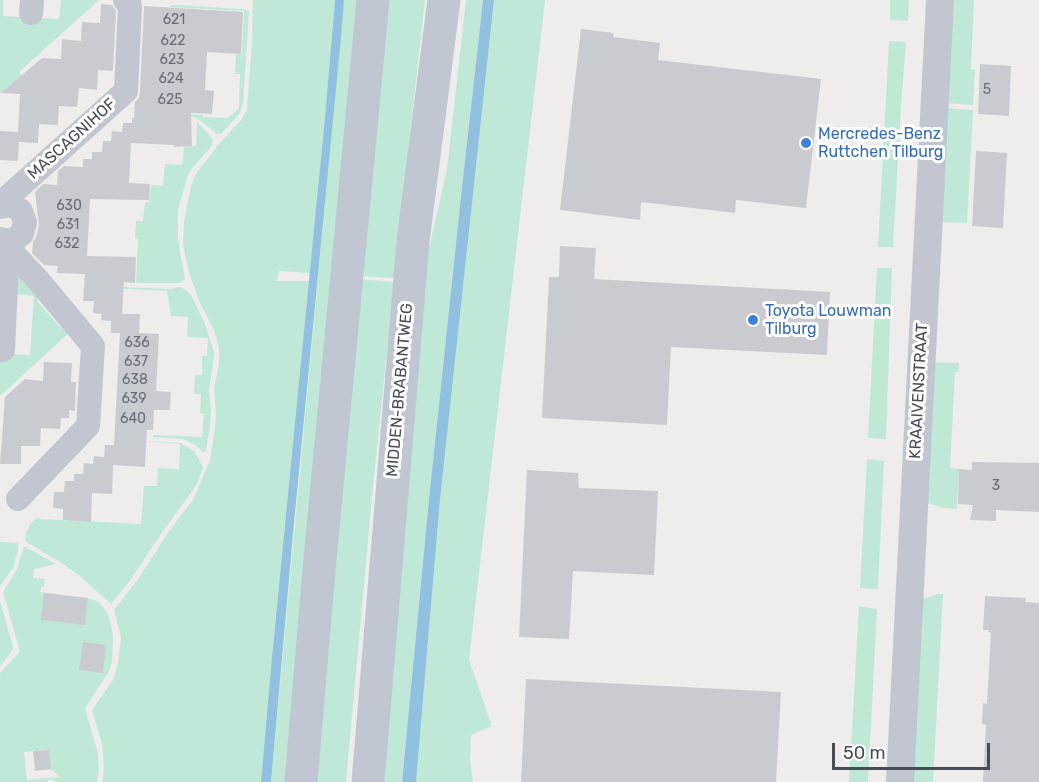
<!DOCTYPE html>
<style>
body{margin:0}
#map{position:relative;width:1039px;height:782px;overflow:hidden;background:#efedec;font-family:Rubik,sans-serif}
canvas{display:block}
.scale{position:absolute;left:832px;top:743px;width:158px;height:27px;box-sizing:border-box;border:3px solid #474c57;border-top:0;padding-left:8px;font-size:18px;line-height:21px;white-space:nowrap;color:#474c57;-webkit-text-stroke:4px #fff;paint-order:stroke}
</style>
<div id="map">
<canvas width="1039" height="782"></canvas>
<div class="scale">50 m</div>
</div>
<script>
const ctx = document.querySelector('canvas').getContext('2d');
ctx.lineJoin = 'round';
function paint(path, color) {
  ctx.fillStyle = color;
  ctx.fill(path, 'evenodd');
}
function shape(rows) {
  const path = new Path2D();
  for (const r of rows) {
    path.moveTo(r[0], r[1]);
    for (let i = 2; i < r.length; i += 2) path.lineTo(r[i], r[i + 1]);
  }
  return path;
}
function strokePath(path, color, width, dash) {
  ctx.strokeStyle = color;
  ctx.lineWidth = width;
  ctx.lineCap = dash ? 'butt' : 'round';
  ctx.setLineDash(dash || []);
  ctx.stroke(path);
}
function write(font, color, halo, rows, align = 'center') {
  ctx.font = font + ' Rubik,sans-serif';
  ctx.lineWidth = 6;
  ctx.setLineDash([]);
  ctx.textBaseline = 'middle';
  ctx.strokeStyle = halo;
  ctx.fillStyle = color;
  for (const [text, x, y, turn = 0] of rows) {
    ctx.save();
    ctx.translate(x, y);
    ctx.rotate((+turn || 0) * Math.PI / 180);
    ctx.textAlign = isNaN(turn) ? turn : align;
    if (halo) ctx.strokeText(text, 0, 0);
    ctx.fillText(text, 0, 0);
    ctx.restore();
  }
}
paint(shape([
 [0,0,3,0,3,16,59,19,61,0,99,0,19,72,22,76,0,94],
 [253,0,335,0,325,117,310,273,279,271,277,281,309,281,271,667,261,782,102,782,104,767,102,744,92,710,113,680,118,664,121,637,114,610,138,579,169,531,193,500,210,460,215,427,216,415,214,388,219,364,219,347,214,330,199,301,188,269,183,244,184,221,191,186,195,175,218,145,242,119,247,109,252,42],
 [344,0,361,0,289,782,271,782],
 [385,0,425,0,394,278,359,276],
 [466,0,483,0,462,187,429,499,402,782,371,782,422,279,447,169],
 [494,0,545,0,469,660,492,726,471,735,470,760,473,782,416,782,440,500],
 [890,0,909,0,908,21,890,20],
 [951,0,974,0,971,69,975,70,973,105,945,103],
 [171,5,243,9,249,11,243,104,240,113,222,133,217,134,197,118,187,115,134,111,134,110,203,115,203,117,228,118,239,108,240,74,235,74,236,54,242,54,244,11,171,7],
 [889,41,906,42,901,106,893,247,878,247],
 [945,108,973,110,967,223,939,222],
 [197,122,209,134,213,141,211,147,193,167,188,175,178,210,178,240,185,279,180,283,136,283,138,239,135,238,136,221,143,221,145,202,149,202,151,185,163,186,165,164,182,165,184,147,196,146],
 [877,268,892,268,886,439,868,438],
 [19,274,41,297,37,301,62,329,67,326,71,331,0,396,0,354,30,355,34,296,15,294],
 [359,279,394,282,372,497,346,782,312,782],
 [95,286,172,289,179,287,186,290,191,295,205,324,214,352,213,364,209,390,211,410,210,426,206,450,205,452,203,452,195,445,183,439,153,437,153,435,202,437,204,414,200,413,201,394,194,394,195,375,202,375,202,356,207,356,208,338,187,337,188,317,171,316,167,291,85,287],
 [932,362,959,363,958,372,955,372,950,468,959,469,957,509,943,508,924,502],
 [127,440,181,443,195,452,203,467,196,486,190,494,163,531,129,582,111,604,80,576,63,564,25,541,26,534,27,530,29,530,29,525,37,517,40,519,141,524,144,486,157,486,158,468,179,469,180,444],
 [867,459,884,461,878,589,860,588],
 [0,542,18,543,18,550,13,568,0,586],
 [24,546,56,564,34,569,33,578,45,579,44,587,41,587,40,592,88,598,99,602,107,612,111,625,113,636,112,662,109,671,85,709,98,753,99,769,97,782,55,782,54,780,48,780,48,782,0,782,0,673,20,652,3,592,17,569],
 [48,750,51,769,60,777,27,780,24,752],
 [938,594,943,594,933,782,910,782,919,600],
 [0,601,13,647,12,651,0,666],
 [859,606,877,609,868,782,849,782]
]), '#bfe8d7');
paint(shape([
 [335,0,344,0,342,27,294,523,271,782,261,782,271,667,325,117],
 [483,0,494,0,440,500,416,782,402,782,429,499,462,187]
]), '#91c1e0');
paint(shape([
 [101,4,112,5,116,11,113,71,98,70,97,90,79,88,77,107,59,106,58,125,39,124,38,143,19,142,18,161,0,160,0,131,18,132,20,94,1,93,42,58,61,59,62,39,81,41,82,22,100,23],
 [144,6,243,12,241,54,207,52,205,90,214,91,212,114,191,113,192,146,174,147,174,145,131,143,129,183,150,184,149,200,90,199,87,256,136,257,135,283,124,282,122,314,140,314,139,333,159,334,156,391,171,392,170,410,154,410,153,430,147,430,145,467,113,465,112,494,92,493,91,522,63,520,63,509,53,508,54,492,64,492,65,481,74,481,74,474,83,474,84,463,93,464,94,456,104,457,105,445,114,445,120,333,111,333,111,321,101,320,102,314,93,313,94,301,83,301,85,274,57,273,58,266,44,265,32,253,33,242,36,237,39,225,35,192,43,184,57,185,58,171,64,166,83,167,83,159,92,159,92,152,102,152,103,141,111,141,112,131,122,132,123,123,132,123,132,118,134,118,135,102,139,98,140,92],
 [581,29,614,33,613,37,660,43,658,60,821,79,806,208,736,200,735,213,641,202,640,220,560,210],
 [980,64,1011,66,1009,116,978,114],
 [976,151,1007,153,1003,228,972,226],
 [560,246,596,248,594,279,830,292,827,355,671,347,667,425,542,418,549,277,559,277],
 [44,362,72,363,71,382,76,382,75,411,69,410,69,418,61,418,60,429,41,428,40,446,21,446,21,464,0,464,5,397,25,379,43,381],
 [972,462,1039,463,1039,512,996,510,996,521,970,520,973,505,958,504,959,469,972,470],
 [527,470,578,473,579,488,658,491,654,575,573,571,569,639,519,637],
 [44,593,88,598,85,625,41,620],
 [985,596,1026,598,1025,602,1039,603,1039,782,983,782,986,725,982,724,983,703,987,704,991,633,989,632,988,630,983,630],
 [83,642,106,645,103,673,79,670],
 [526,679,781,692,776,782,521,782],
 [49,750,51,769,35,771,33,751]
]), '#cacbd1');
strokePath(shape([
 [31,13,32,0],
 [10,205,10,195,126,91,130,6,125,0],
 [0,207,10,205,15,207,21,211,25,222,22,234,17,238,8,241,0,239],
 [8,241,8,248,38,280,93,346,88,426,18,499],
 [3,350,7,263,14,255]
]), '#c1c6d0', 24);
strokePath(shape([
 [900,782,940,0]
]), '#c1c6d0', 28);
strokePath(shape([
 [301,782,319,570,373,0],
 [368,782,413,241,444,0]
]), '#c1c6d3', 33);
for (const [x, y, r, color] of [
 [806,143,6,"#3f7fe0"],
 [753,320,6,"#3f7fe0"]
]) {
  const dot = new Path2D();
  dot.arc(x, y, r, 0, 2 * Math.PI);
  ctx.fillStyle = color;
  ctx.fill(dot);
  strokePath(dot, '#fff', 2);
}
write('14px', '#686c76', null, [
 ["621",174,20],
 ["622",173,41],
 ["623",172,60],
 ["624",171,79],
 ["5",987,90],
 ["625",170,100],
 ["630",69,206],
 ["631",68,225],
 ["632",67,244],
 ["636",137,343],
 ["637",136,362],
 ["638",135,380],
 ["639",134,399],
 ["640",133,419],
 ["3",996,486]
]);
write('16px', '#366cbe', '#fff', [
 ["Mercredes-Benz",818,134],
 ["Ruttchen Tilburg",818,152],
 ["Toyota Louwman",765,311],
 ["Tilburg",765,329]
], 'left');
write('16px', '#474c57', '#fff', [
 ["MASCAGNIHOF",72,139,-42],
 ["MIDDEN-BRABANTWEG",400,390,-85],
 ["KRAAIVENSTRAAT",919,391,-87]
]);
</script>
